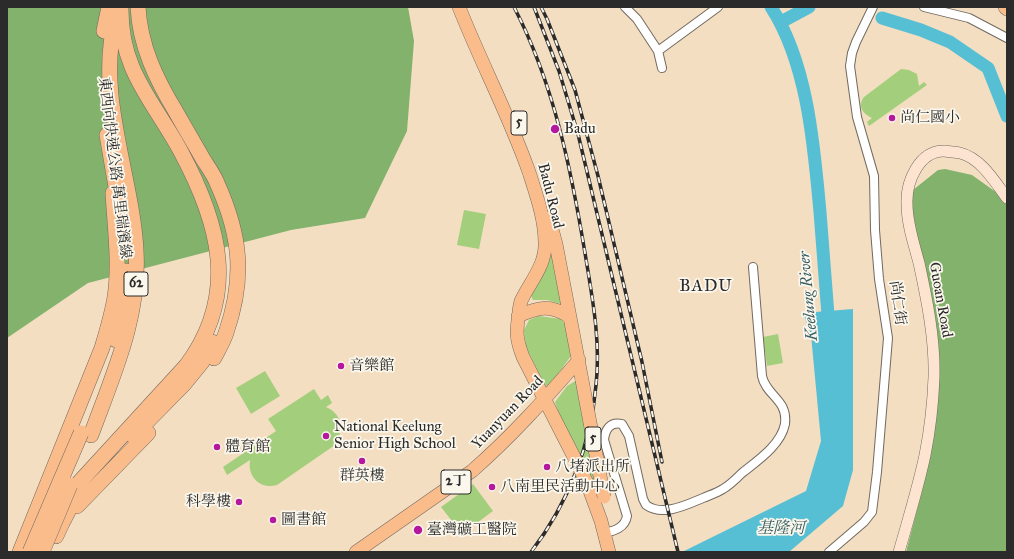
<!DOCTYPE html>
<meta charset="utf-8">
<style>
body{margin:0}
#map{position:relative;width:1014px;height:559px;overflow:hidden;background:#f4dec2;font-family:"IM FELL Great Primer",serif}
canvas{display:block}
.frame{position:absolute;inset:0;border:8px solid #2b2b2b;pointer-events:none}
</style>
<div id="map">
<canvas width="1014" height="559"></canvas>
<div class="frame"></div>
</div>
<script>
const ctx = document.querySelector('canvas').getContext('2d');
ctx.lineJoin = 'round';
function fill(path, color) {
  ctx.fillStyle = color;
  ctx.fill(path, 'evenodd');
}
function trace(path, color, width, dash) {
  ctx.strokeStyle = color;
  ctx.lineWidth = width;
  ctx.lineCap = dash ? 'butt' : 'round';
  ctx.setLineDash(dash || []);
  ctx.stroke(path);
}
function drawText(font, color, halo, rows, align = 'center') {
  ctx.font = font + ' "IM FELL Great Primer","Noto Serif TC",serif';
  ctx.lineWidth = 3.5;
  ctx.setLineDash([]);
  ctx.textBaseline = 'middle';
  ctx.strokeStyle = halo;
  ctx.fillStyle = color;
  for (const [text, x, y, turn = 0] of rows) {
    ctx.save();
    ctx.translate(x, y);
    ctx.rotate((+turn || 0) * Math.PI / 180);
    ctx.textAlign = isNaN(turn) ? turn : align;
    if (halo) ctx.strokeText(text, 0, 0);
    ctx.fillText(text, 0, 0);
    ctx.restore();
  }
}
const green = new Path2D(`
 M901,69L909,70L917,74L919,86L924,82L927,85L869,126L867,122L872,118C863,114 857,106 864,97Z
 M464,210L486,214L479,249L457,245Z
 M549,255L554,257L563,301L561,304L547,300H533L531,296L543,274Z
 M539,316L561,319L568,328L573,353L549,387L545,385L526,347L524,330L529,320Z
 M778,334L783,363L767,366L763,337Z
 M265,371L280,396L251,414L236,388Z
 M577,380L600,497L562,423L555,402L567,386Z
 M314,389L321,400L328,395L332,403L326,407C343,414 344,431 335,445L277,485C261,490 247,477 250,460L227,475L223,467L276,431L268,419Z
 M473,484L493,511L462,534L441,507Z`);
const forest = new Path2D(`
 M7,7H408L414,41L407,131L365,218L291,230L88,283L7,338Z
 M945,169L972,175L1007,200V552H906L922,491L934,432L939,362L909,218L913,190L938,170Z`);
const water = new Path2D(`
 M853,309V470L843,506L789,552H682L806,491L821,441L811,335L803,313Z`);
const river = new Path2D(`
 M771,7C808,64 814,147 820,212C823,251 826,289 829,328
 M882,18L921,30L950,42L988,68L1007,116
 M781,22L809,7`);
const street = new Path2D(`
 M625,7L637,19L658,51L662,68
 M924,7L969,18L1007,38
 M658,51L718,7
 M604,533C614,531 625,528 627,516L604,440C605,430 610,421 622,424L629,436L643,499L646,505C663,517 686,505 703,498C710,495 717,493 723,489C730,485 736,479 742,473C757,461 781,445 785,424C788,399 766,396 762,376L753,267
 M829,552L864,522L872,512L877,472L888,338L879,279L875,230L874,176L857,117L850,66L852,53L856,42L873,7`);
const secondary = new Path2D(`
 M899,552C908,520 918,488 925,455C930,430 933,403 934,377C935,339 927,300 919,263C914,244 907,224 907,204C906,182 919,150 945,151C950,152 956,152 960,153C981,158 995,182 1007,198`);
const primary = new Path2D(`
 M459,7C481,63 509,115 529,172C536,194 545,219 545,243C546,265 530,282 521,301C520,305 519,309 519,313C516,332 516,339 523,357L575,459
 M549,218L556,244L582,380
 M518,316C539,307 550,304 570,317
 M587,483L601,521L609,552
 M356,552L472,471C511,437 545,399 579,360`);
const highway = new Path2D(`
 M138,7C140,46 156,79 176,112C185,128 194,143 203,159C208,167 214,175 217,183C241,236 245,278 226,333C223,342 218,350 214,358
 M1006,7L1007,8
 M104,31L109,7
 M107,135L119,204
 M116,340L124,305L126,271
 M91,435C113,375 140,317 136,251C132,174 95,95 116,18
 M133,436L184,384L202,362L212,342
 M64,499L186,366C240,294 219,222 180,150C152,99 120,70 121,7
 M77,506L148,433
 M56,536L62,523L77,494L80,491
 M20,552L102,348C107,331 112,315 115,297C120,263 115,227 113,193`);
const rail = new Path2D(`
 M514,7C554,84 571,169 585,253C592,296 601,341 596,385C591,445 568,504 531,552
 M534,7L559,71L578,134L678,552
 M541,7L547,19L575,90L598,176L642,362L662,462`);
const primaryBridge = new Path2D(`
 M582,380L604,497
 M575,459L587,483`);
const highwayBridge = new Path2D(`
 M30,552L81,433
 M42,552L70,485`);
const markers = [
 [892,118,4,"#b5179e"],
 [555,129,5,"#b5179e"],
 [341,366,4,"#b5179e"],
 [326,436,4,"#b5179e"],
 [217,447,4,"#b5179e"],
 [362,461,4,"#b5179e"],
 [547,467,4,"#b5179e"],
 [492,487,4,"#b5179e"],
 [239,502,4,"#b5179e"],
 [273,520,4,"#b5179e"],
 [418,530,5,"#b5179e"]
];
const shields = [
 [519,123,16],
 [136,284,24],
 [593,439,16],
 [456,482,30]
];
const shieldNames = [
 ["5",519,123],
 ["62",136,284],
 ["5",593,439],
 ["2丁",456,482]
];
const poiNames = [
 ["尚仁國小",900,118],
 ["Badu",564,129],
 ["音樂館",349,366],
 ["National Keelung",334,427],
 ["Senior High School",334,444],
 ["體育館",225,447],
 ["八堵派出所",555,467],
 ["群英樓",362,476,"center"],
 ["八南里民活動中心",500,487],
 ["科學樓",231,502,"right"],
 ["圖書館",281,520],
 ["臺灣礦工醫院",427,530]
];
const streetNames = [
 ["東西向快速公路 萬里瑞濱線",114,168,83],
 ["Badu Road",550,196,76],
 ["Guoan Road",940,300,80],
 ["尚仁街",897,303,82],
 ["Yuanyuan Road",508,413,-46]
];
const waterNames = [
 ["Keelung River",809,296,-95],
 ["基隆河",781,529]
];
const quarterNames = [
 ["BADU",706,287]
];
fill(green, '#a3cf7c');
fill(forest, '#82b26c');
fill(water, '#57bfd3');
trace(river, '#57bfd3', 13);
trace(street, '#716a60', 10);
trace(secondary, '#716a60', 12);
trace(primary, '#716a60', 14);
trace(highway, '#716a60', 16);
trace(street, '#fff', 8);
trace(secondary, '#fde4d1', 11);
trace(primary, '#fabc8b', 13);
trace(highway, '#fabc8b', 15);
trace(rail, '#2b2b2b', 3.5);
trace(rail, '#fbf7ec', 2, [6]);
trace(primaryBridge, '#716a60', 14, []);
trace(highwayBridge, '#716a60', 16, []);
trace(primaryBridge, '#fabc8b', 13);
trace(highwayBridge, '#fabc8b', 15);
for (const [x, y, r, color] of markers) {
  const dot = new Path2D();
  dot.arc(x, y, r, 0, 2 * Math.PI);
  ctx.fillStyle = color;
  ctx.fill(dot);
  trace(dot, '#fbf7ec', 1.5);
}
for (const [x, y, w] of shields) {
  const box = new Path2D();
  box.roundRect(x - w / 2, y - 12, w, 24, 3);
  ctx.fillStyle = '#fbf7ec';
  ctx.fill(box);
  trace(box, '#2b2b2b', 1);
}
drawText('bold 14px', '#2b2b2b', null, shieldNames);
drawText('15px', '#2b2b2b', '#fbf7ec', poiNames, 'left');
drawText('15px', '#2b2b2b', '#fbf7ec', streetNames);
drawText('italic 16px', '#3a5f66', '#fbf7ec', waterNames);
ctx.letterSpacing = '1px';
drawText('17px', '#2b2b2b', '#fbf7ec', quarterNames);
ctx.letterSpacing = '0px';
</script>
